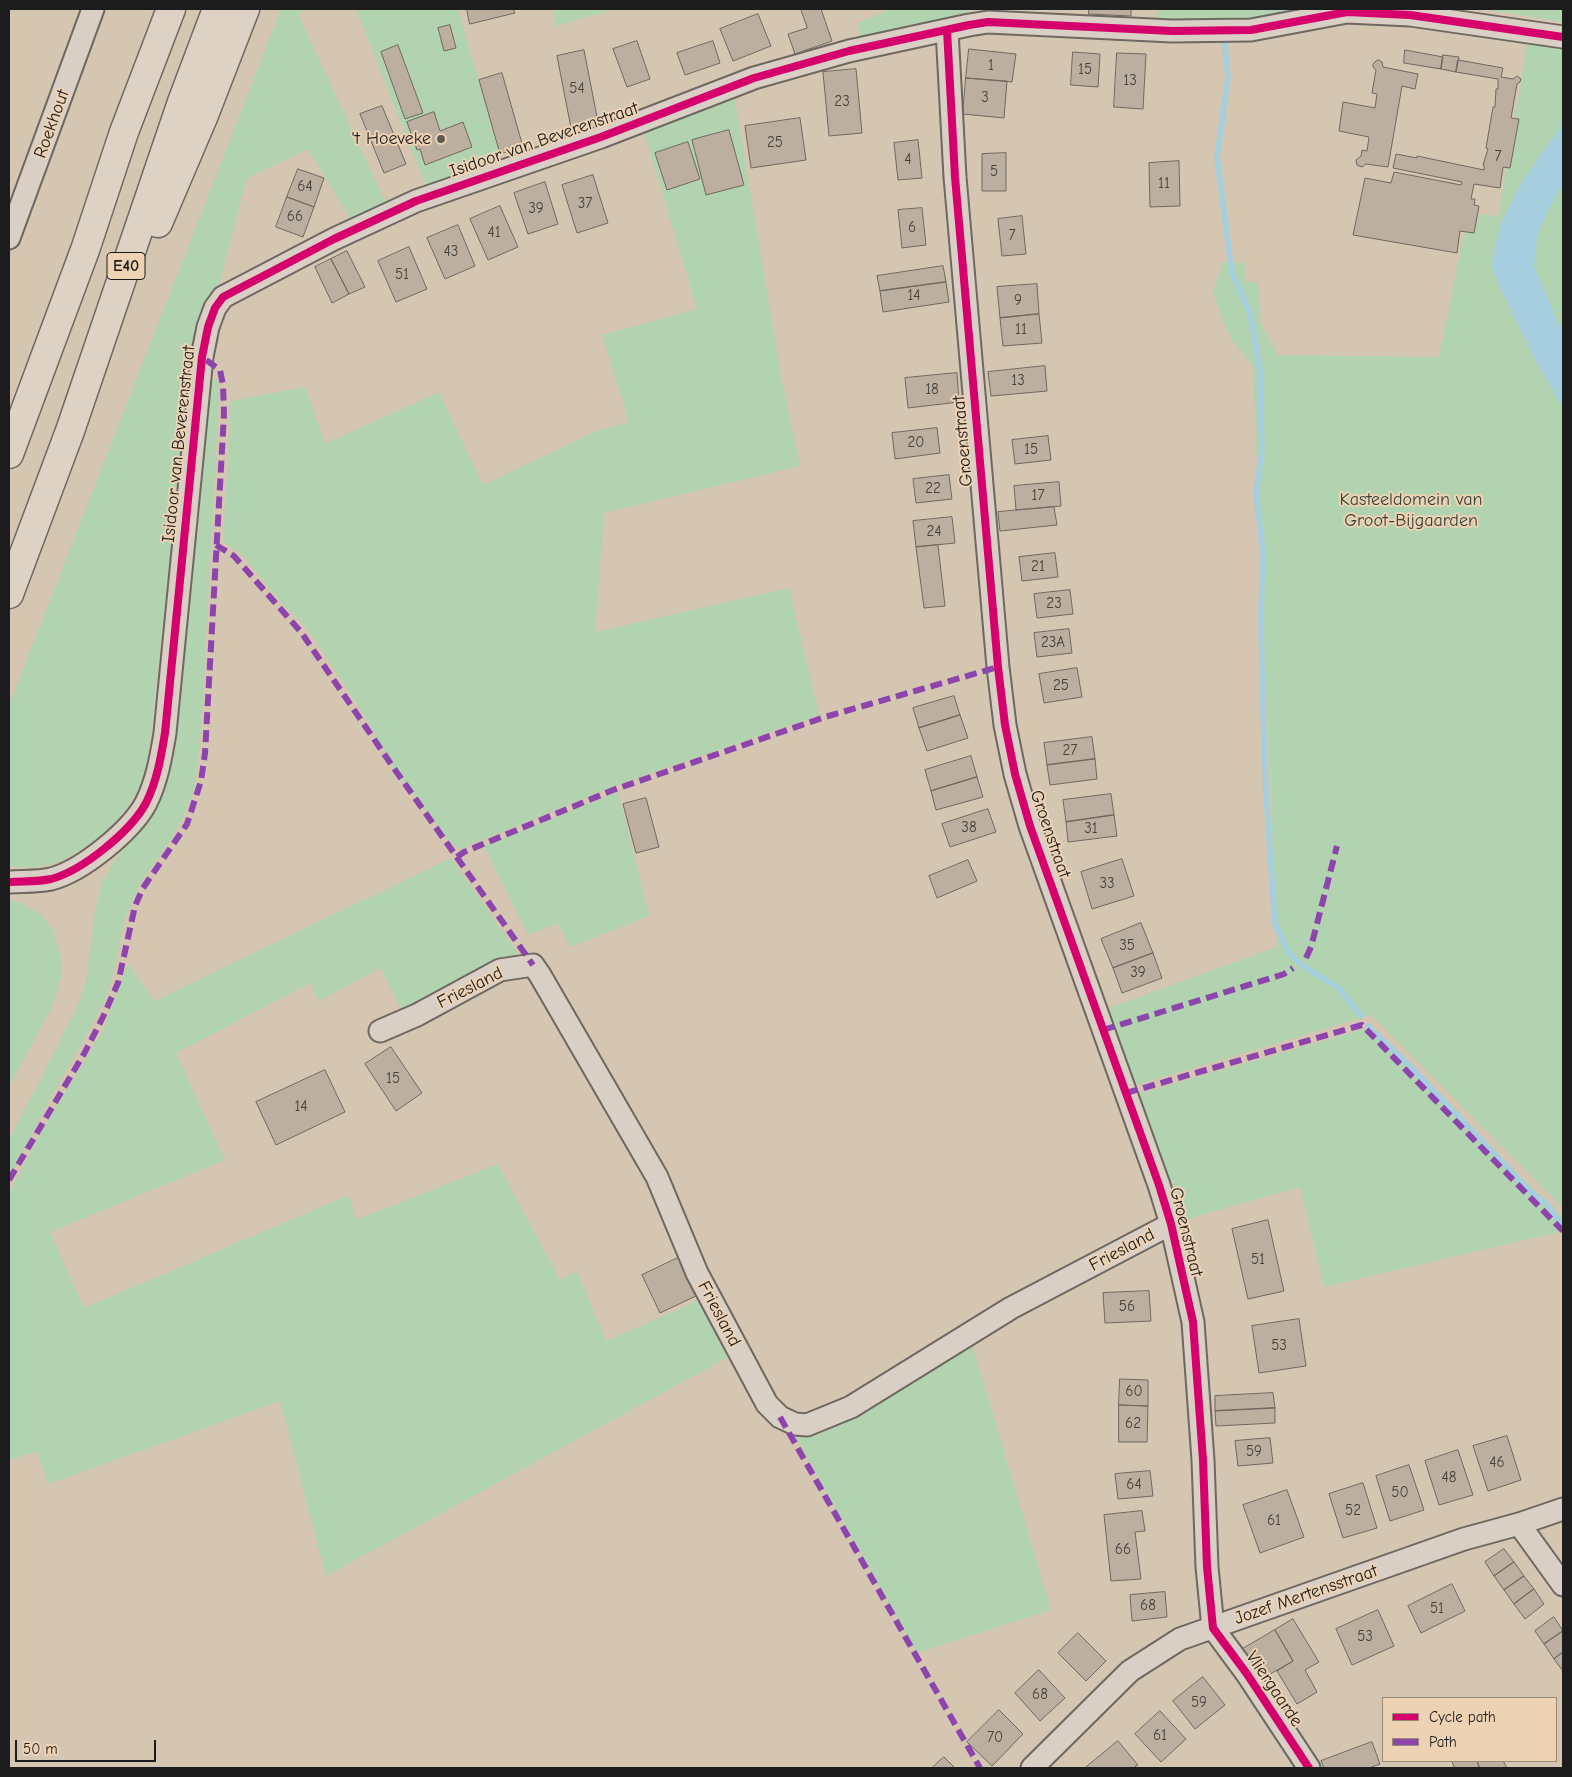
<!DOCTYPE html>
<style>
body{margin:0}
#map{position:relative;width:1572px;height:1777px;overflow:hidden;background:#d5c6b2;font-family:"Comic Neue",sans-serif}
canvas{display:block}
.frame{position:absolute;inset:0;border:10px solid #1c1c1c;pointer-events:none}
.legend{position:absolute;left:1382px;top:1697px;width:175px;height:65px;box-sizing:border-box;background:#edd2b4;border:1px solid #998977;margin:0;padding:6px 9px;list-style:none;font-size:15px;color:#1c1c1c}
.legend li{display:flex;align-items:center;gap:10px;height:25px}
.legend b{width:25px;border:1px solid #998977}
.scale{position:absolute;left:15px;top:1740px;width:141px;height:22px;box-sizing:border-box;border:2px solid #1c1c1c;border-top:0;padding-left:6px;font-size:15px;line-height:18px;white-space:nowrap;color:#1c1c1c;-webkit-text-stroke:4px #edd2b4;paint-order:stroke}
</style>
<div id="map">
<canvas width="1572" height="1777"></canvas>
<div class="frame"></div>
<ul class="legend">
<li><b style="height:6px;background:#d6006c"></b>Cycle path</li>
<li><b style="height:6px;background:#8e44ad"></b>Path</li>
</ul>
<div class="scale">50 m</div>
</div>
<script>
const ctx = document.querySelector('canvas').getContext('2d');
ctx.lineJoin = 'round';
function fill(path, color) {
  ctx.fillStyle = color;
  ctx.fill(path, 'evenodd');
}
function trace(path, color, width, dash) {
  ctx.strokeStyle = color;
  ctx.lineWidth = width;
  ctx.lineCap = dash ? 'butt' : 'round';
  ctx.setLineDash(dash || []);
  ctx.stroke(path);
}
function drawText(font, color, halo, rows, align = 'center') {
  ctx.font = font + ' "Comic Neue",sans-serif';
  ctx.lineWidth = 4;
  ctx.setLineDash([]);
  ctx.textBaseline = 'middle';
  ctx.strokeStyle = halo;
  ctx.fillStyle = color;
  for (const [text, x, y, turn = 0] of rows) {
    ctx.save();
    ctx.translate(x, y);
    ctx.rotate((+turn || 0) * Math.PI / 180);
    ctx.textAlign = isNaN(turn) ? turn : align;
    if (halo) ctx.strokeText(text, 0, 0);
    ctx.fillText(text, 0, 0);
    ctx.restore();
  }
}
const green = new Path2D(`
 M281,9H309L298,14L387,205L352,222L308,149L247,178L218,288L198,319L189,380L152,723C149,741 148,762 142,780C128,816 95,845 60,861C45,868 26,868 11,867H9V705Z
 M356,9H458L501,161L426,186Z
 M553,9H615L556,26Z
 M886,9H971L965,16L861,40L858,23L886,11Z
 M1158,9H1303L1268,15L1249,21L1200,23L1157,20Z
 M1482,9H1563V22Z
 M1528,39L1563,45V1208L1371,1015L1133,1086L1124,1052L1108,1008L1277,947L1253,366L1232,341L1222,319L1213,293L1222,262L1246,263L1244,281L1258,282L1261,323L1270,342L1278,355L1439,357L1468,213L1498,216Z
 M734,94L781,377L800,466L604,513L595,632L789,588L819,715L614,786L460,849L452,844L393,767L367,720L316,641L304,625L282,604L241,553L223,542L228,460L230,401L305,387L325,444L439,392L483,485L597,431L629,422L602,335L697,309L643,129Z
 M211,379L218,380L219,397L201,731L195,787L184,815L172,838L143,879L133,899L124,922L116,963L107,996L88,1033L50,1099L9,1179V1139L35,1090L80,1000L86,981L95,912L102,882L117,857L145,824L159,802L166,785L171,764Z
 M618,792L649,916L570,947L558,923L528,935L484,846Z
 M451,858L523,961L403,1014L381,968L319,1001L310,983L176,1053L225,1160L50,1232L84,1308L349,1195L356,1220L498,1164L560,1280L577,1271L606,1341L704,1298L734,1354L326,1576L280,1401L48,1484L37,1451L9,1460V1193L38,1137L102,1032L128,963L154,1001Z
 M9,899L22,903L41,915L53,930L62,963V975L51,1009L9,1087Z
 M1367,1028L1563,1218V1231L1324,1287L1300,1187L1194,1217L1182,1223L1138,1094Z
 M970,1337L1051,1610L917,1653L790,1427Z`);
const water = new Path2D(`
 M1563,123V184L1549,209L1537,237L1534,267L1563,334V408L1538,365L1499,286L1492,267L1494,250L1500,226L1520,185Z`);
const stream = new Path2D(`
 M1282,17L1286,16L1285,9
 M1224,36L1228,77L1217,157L1232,273L1250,313L1260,370L1262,450L1256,493L1263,553L1261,616L1263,714L1266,793L1275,924L1289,953L1303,966L1339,988L1361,1016
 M1368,1026L1412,1068L1532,1193C1539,1198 1546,1202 1551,1209C1555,1214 1556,1221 1561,1226`);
const building = new Path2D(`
 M467,9H513L515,13L470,24Z
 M801,9H821L832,41L795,54L788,34L807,28Z
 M1089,9H1131V16L1089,14Z
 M758,14L771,46L733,61L720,29Z
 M450,25L456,48L444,51L438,28Z
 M637,41L650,79L627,87L613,49Z
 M713,41L720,63L685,75L677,53Z
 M398,45L423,113L405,119L381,52Z
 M969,49L1016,54L1012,82L966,78Z
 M584,50L598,122L571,128L557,56Z
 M1405,50L1443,57L1441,69L1404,63Z
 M1073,52L1100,54L1098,87L1071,85Z
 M1117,53L1146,54L1143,109L1114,107Z
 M1443,55L1459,57L1456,72L1441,69Z
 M1379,60L1382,62L1383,67L1418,74L1415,89L1402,86L1388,167L1366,164L1362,167L1357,165L1356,160L1361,156L1362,150L1367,151L1369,137L1339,131L1343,102L1375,108L1377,94L1372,93L1376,70L1373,67V64L1376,61Z
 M1458,60L1503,68L1501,77L1513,79L1517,76L1521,79L1520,82L1517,84L1511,118L1519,119L1510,168L1503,167L1500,188L1474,184L1471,199H1475L1474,205L1479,206L1474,233L1460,231L1457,253L1353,235L1365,178L1391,183L1394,172L1461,185L1462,182L1393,168L1396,154L1417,158V156L1484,170V165H1483L1488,149L1486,148L1493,107H1495L1496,89H1498V79L1456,72Z
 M856,69L862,133L829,136L823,72Z
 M502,73L523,147L500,154L479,80Z
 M966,78L1007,81L1004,118L963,114Z
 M382,106L406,164L384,173L360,114Z
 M434,112L440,131L463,122L472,147L425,165L420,149L417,150L407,122Z
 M800,118L806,160L751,168L745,126Z
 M729,130L744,185L706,195L692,140Z
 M918,140L922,178L898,180L894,143Z
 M688,142L700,179L667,190L655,153Z
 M1006,153V191H982V154Z
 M1179,161L1180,206L1150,207L1149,163Z
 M298,169L324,178L314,207L287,197Z
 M593,175L608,223L577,233L562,185Z
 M545,182L558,224L528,234L514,193Z
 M287,197L314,207L303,237L276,227Z
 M500,206L518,247L488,260L470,219Z
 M922,208L926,245L902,248L898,210Z
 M1022,216L1026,254L1002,256L998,219Z
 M458,225L475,266L445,279L427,238Z
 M409,247L427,289L396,302L378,261Z
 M347,251L365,287L349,294L331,259Z
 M331,259L349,294L332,303L315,267Z
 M943,266L946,282L880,291L877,276Z
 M946,282L949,302L883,312L880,291Z
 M1037,284L1039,314L1000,318L997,287Z
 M1039,314L1042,343L1003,346L1000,318Z
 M1045,366L1047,391L991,396L988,372Z
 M957,373L959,402L908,408L905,378Z
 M937,428L940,453L895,459L892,433Z
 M1048,436L1051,460L1015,464L1012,440Z
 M949,475L952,499L916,503L913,479Z
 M1059,482L1061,506L1016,510L1014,486Z
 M1054,507L1057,525L1000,531L998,512Z
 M952,517L955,543L916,547L913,521Z
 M938,545L945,606L924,608L916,547Z
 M1055,553L1058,577L1022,581L1019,557Z
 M1070,590L1073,614L1037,618L1034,594Z
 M1069,629L1072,653L1037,657L1034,633Z
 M1077,668L1082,697L1044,703L1039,674Z
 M954,696L960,715L919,728L913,708Z
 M960,715L968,738L927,751L919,728Z
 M1092,737L1095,759L1047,765L1044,743Z
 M971,756L977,777L931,791L925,770Z
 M1095,759L1097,779L1050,785L1047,765Z
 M977,777L983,797L936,810L931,791Z
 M1111,794L1114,815L1066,822L1063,800Z
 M646,798L659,847L636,853L623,804Z
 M988,809L996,832L950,847L942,824Z
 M1114,815L1117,836L1068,842L1066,822Z
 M1122,859L1134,896L1092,909L1081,872Z
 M968,860L977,881L937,898L929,876Z
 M1141,923L1153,953L1113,968L1101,939Z
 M1153,953L1162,978L1122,993L1113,968Z
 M391,1047L422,1093L396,1111L365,1064Z
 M325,1070L345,1112L276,1145L256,1102Z
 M1268,1220L1284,1291L1248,1299L1232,1229Z
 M680,1257L698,1295L660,1313L642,1275Z
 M1149,1291L1151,1321L1105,1323L1103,1293Z
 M1299,1319L1306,1366L1259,1373L1252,1326Z
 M1120,1379L1148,1380V1406L1119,1405Z
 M1273,1393L1275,1408L1215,1411V1396Z
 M1119,1405L1148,1406L1147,1442H1119Z
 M1275,1408V1423L1216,1426L1215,1411Z
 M1507,1436L1521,1480L1488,1491L1473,1446Z
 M1270,1438L1273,1463L1238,1466L1235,1441Z
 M1458,1450L1473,1495L1439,1505L1425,1461Z
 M1409,1465L1424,1510L1390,1521L1376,1476Z
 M1150,1471L1153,1496L1118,1499L1115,1474Z
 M1363,1483L1377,1528L1343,1538L1329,1494Z
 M1287,1490L1304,1537L1260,1553L1243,1505Z
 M1142,1511L1145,1531L1135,1532L1141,1579L1111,1581L1104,1515Z
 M1504,1549L1514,1562L1494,1576L1485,1562Z
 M1514,1562L1524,1576L1504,1590L1494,1576Z
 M1524,1576L1534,1589L1514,1604L1504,1590Z
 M1452,1584L1465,1611L1421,1633L1408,1606Z
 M1534,1589L1544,1604L1525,1619L1514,1604Z
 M1165,1592L1167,1617L1132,1621L1130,1595Z
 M1378,1610L1394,1646L1352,1665L1336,1629Z
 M1554,1617L1563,1631L1544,1644L1535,1631Z
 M1293,1619L1319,1662L1305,1670L1317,1692L1297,1704L1277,1671L1293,1661L1275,1630Z
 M1275,1630L1293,1661L1258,1681L1241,1650Z
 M1563,1631V1652L1554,1659L1544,1644Z
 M1078,1633L1106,1661L1086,1681L1058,1653Z
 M1563,1652V1671L1554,1659Z
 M1039,1670L1065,1698L1040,1721L1015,1693Z
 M1203,1677L1225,1705L1195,1729L1173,1701Z
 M999,1710L1023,1734L992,1766L967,1742Z
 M1160,1711L1186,1739L1161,1762L1135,1734Z
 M1118,1741L1138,1765L1133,1768H1085Z
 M1372,1742L1380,1764L1369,1768H1324L1321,1761Z
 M944,1757L955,1768H932Z
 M1452,1761H1477L1480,1768H1455Z
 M1477,1761H1503L1507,1768H1480Z`);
const minor = new Path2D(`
 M947,30L955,177L998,667L1005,725L1015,774L1030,826L1159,1185L1171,1224L1193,1322L1203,1460L1207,1567L1213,1628L1247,1674L1309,1768
 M9,238L93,9
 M9,882C22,881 38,882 51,879C82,871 131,831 146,803C157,781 161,757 165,733L202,357L208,327L215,308L223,297L334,239L416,201L601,137L754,78L849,51L969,25L988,22L1172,31L1251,30L1347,12L1410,15L1563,37
 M380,1031L417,1015L500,970L533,965L540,975L657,1177L697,1273L767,1404L780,1417L795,1424L807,1425L851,1407L1011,1308L1171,1224
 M1519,1524L1563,1585
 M1032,1768L1130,1671L1180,1639L1464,1539L1519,1524L1563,1509`);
const motorway = new Path2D(`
 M158,223L204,115L245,9
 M9,454L85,250L124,132L171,9
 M9,594L70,431L182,102L217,9`);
const quiet = new Path2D(`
 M216,545L234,556L301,632L393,767L533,965
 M457,857L464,852L613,790L825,717L998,667
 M1306,958L1311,947L1337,846
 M1103,1030L1284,974L1293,968
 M1126,1093L1362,1025L1563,1231
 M9,1180L85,1052L103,1017L118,983L135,906L143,888L187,824L201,781L205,753L224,414L223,385L220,370L202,357
 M780,1417L980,1768`);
const cycleway = new Path2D(`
 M947,30L955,177L998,667L1005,725L1015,774L1030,826L1159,1185L1171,1224L1193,1322L1203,1460L1207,1567L1213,1628L1247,1674L1309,1768
 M9,882C22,881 38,882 51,879C82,871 131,831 146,803C157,781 161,757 165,733L202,357L208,327L215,308L223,297L334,239L416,201L601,137L754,78L849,51L969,25L988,22L1172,31L1251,30L1347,12L1410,15L1563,37`);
const markers = [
 [441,139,5,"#5d5850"]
];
const numberNames = [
 ["1",991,66],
 ["15",1085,70],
 ["13",1130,81],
 ["54",577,89],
 ["3",985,98],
 ["23",842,102],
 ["25",775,143],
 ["7",1498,157],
 ["4",908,160],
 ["5",994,172],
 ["11",1164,184],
 ["64",305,187],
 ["37",585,204],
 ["39",536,209],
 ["66",295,217],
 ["6",912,228],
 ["41",494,233],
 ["7",1012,236],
 ["43",451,252],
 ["51",402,275],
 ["14",914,296],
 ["9",1018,301],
 ["11",1021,330],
 ["13",1018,381],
 ["18",932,390],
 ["20",916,443],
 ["15",1031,450],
 ["22",933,489],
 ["17",1038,496],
 ["24",934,532],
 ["21",1038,567],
 ["23",1054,604],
 ["23A",1053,643],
 ["25",1061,686],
 ["27",1070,751],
 ["38",969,828],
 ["31",1091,829],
 ["33",1107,884],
 ["35",1127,946],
 ["39",1138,973],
 ["15",393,1079],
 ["14",301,1107],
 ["51",1258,1260],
 ["56",1127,1307],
 ["53",1279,1346],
 ["60",1134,1392],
 ["62",1133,1424],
 ["59",1254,1452],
 ["46",1497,1463],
 ["48",1449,1478],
 ["64",1134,1485],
 ["50",1400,1493],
 ["52",1353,1511],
 ["61",1274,1521],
 ["66",1123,1550],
 ["68",1148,1606],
 ["51",1437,1609],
 ["53",1365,1637],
 ["68",1040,1695],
 ["59",1199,1703],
 ["61",1160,1736],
 ["70",995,1738]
];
const shields = [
 [126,266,38]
];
const shieldNames = [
 ["E40",126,266]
];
const streetNames = [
 ["Roekhout",52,124,-70],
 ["Isidoor van Beverenstraat",544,140,-19],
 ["Groenstraat",963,441,-95],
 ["Isidoor van Beverenstraat",179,444,-84],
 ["Groenstraat",1050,834,71],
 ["Friesland",470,988,-27],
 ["Groenstraat",1186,1232,76],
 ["Friesland",1122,1250,-28],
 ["Friesland",719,1314,62],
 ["Jozef Mertensstraat",1306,1595,-19],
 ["Vliergaarde",1274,1689,56]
];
const poiNames = [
 ["'t Hoeveke",431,139]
];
const parkNames = [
 ["Kasteeldomein van",1411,500],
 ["Groot-Bijgaarden",1411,521]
];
fill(green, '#b2d3af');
fill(water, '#a5cede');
trace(stream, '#a5cede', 5.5);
fill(building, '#bcaf9f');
trace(building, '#6f6860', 1);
trace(minor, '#6f6860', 25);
trace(motorway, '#6f6860', 31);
trace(minor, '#d9cfc4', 21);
trace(motorway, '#ddd2c4', 28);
trace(quiet, '#8e44ad', 6, [12, 6]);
trace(cycleway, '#d6006c', 8);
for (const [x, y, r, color] of markers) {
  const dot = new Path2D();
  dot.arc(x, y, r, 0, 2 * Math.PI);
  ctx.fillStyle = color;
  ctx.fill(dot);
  trace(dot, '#edd2b4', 2);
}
drawText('15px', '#44413d', null, numberNames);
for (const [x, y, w] of shields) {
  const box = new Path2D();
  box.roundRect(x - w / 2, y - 13.5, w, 27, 4);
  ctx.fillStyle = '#edd2b4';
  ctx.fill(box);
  trace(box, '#1c1c1c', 1);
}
drawText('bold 16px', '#1c1c1c', null, shieldNames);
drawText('18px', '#1c1c1c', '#edd2b4', streetNames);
drawText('18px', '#1c1c1c', '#edd2b4', poiNames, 'right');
drawText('18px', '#344339', '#edd2b4', parkNames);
</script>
